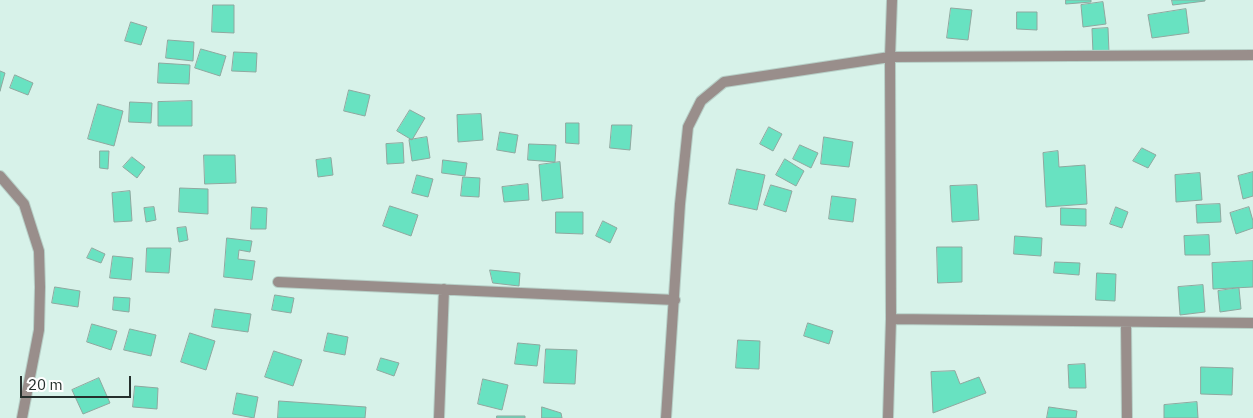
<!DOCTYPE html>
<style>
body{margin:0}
#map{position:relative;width:1253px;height:418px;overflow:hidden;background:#d7f2e9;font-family:"IBM Plex Sans",sans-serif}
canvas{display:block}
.scale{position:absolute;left:20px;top:376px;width:111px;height:22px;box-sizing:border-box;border:2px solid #252f2c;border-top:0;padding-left:6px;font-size:15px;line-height:18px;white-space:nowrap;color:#252f2c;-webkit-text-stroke:4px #fff;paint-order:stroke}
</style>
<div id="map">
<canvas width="1253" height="418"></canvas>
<div class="scale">20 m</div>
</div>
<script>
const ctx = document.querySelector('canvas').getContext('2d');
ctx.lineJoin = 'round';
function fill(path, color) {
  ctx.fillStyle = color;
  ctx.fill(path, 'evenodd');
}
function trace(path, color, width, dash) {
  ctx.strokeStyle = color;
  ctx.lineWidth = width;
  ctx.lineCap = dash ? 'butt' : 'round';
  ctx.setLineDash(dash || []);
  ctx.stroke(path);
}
const building = new Path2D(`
 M1066,0H1091V2L1066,4Z
 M1172,0H1205V1L1173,5Z
 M1103,2L1106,24L1083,27L1081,5Z
 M213,5H234V33L212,32Z
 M951,8L972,10L968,40L947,38Z
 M1186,9L1189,33L1152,38L1148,15Z
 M1017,12H1037V30L1017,29Z
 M131,22L147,27L141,45L125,41Z
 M1108,28L1109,52L1093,53L1092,29Z
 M168,40L194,42L193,61L166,58Z
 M201,49L226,56L220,76L195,68Z
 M234,52L257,53L256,72L232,71Z
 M159,63L190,65L189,84L158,83Z
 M0,71L5,73L0,91Z
 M15,75L33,83L28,95L10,88Z
 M349,90L370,95L365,116L344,111Z
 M192,101V126H158V102Z
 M130,102L152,103L151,123L129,122Z
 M98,104L123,111L114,146L88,139Z
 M410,110L425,118L412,140L397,131Z
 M481,114L483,140L458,142L457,115Z
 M566,123H579V144L566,143Z
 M612,125H632L630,150L610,148Z
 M769,127L782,134L773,151L760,144Z
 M500,132L518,135L515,153L497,150Z
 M427,137L430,158L412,161L409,140Z
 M824,137L853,142L849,167L821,164Z
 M403,143L404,163L387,164L386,144Z
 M529,144L556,145L555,162L528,160Z
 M800,145L818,153L811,168L793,159Z
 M1142,148L1156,155L1148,168L1133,161Z
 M100,151H109L108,169L100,168Z
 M1058,151L1059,167L1085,165L1087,204L1046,207L1043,153Z
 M204,155H235L236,183L205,184Z
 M132,157L145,167L137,178L123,167Z
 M331,158L333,175L318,177L316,160Z
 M785,159L804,171L796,186L776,175Z
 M443,160L467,163L465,176L442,173Z
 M560,162L563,198L542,201L539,165Z
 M737,169L765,175L757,210L729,204Z
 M1253,172V196L1243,199L1238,176Z
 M1200,173L1202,200L1176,202L1175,175Z
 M417,175L433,179L428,197L412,193Z
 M463,177L480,178L479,197L461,196Z
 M528,184L529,200L504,202L502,187Z
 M771,185L792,191L786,212L764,205Z
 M977,185L979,220L952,222L950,186Z
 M180,188L208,189V214L179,212Z
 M130,191L132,221L114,222L112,193Z
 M832,196L856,199L853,222L829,219Z
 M1220,204L1221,222L1197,223L1196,205Z
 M390,206L418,215L411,236L383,226Z
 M154,207L156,220L146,222L144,208Z
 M252,207L267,208L266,229H251Z
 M1116,207L1128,212L1122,228L1110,224Z
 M1249,207L1253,221V228L1236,234L1230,213Z
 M1061,208L1086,209V226L1061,225Z
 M556,212H583V234L556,233Z
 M603,221L617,228L610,243L596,236Z
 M186,227L188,240L179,242L177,228Z
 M1209,235L1210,255H1185L1184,236Z
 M1015,236L1042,238L1041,256L1014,254Z
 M227,238L252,241L250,252L239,250L238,259L255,261L252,280L224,277Z
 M937,247H962V282L938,283Z
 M92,248L105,254L101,263L87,258Z
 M147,248H171L169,273L146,272Z
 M113,256L133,258L131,280L110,278Z
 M1253,261V287L1213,289L1212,263Z
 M1055,262L1080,263L1079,275L1054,273Z
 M490,270L520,273L519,286L493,283Z
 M1097,273L1116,274L1115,301L1096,300Z
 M1203,285L1205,312L1180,315L1178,287Z
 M55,287L80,291L78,307L52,303Z
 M1239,288L1241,309L1220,312L1218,291Z
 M275,295L294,298L291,313L272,310Z
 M114,297L130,298L129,312L113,310Z
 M215,309L251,314L248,332L212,327Z
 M808,323L833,331L829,344L804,336Z
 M92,324L117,331L111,350L87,342Z
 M130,329L156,335L151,356L124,350Z
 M190,333L215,341L206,370L181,362Z
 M328,333L348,337L345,355L324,351Z
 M738,340L760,341L759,369L736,368Z
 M518,343L540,345L537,366L515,364Z
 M546,349L577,350L575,384L544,383Z
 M274,351L302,360L293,386L265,377Z
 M381,358L399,363L394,376L377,370Z
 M1085,364L1086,388H1069L1068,365Z
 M1201,367L1233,368L1232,395L1201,394Z
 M955,371L960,384L979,377L986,393L933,413L931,372Z
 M99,378L110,403L83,414L72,390Z
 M483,379L508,385L502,410L478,404Z
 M135,386L158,388L157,409L133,407Z
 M237,393L258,397L254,418L233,414Z
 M279,401L366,407L365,418H278Z
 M1197,402L1198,418H1164V405Z
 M542,407L561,413L562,418H542Z
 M1049,407L1077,411L1076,418H1047Z
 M497,416H525V418H497Z`);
const street = new Path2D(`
 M0,176L24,204L39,251L40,287L39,330L22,418
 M278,282L675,300
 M891,319L1253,323
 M1126,323L1127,418
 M439,418L444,289
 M666,418L680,204L688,127L701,101L724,82L890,57L892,0
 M888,418L891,319L890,57L1253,55`);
fill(building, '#68e2c1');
trace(building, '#8ea89f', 1);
trace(street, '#b7cfc7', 12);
trace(street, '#998e8b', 10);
</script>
